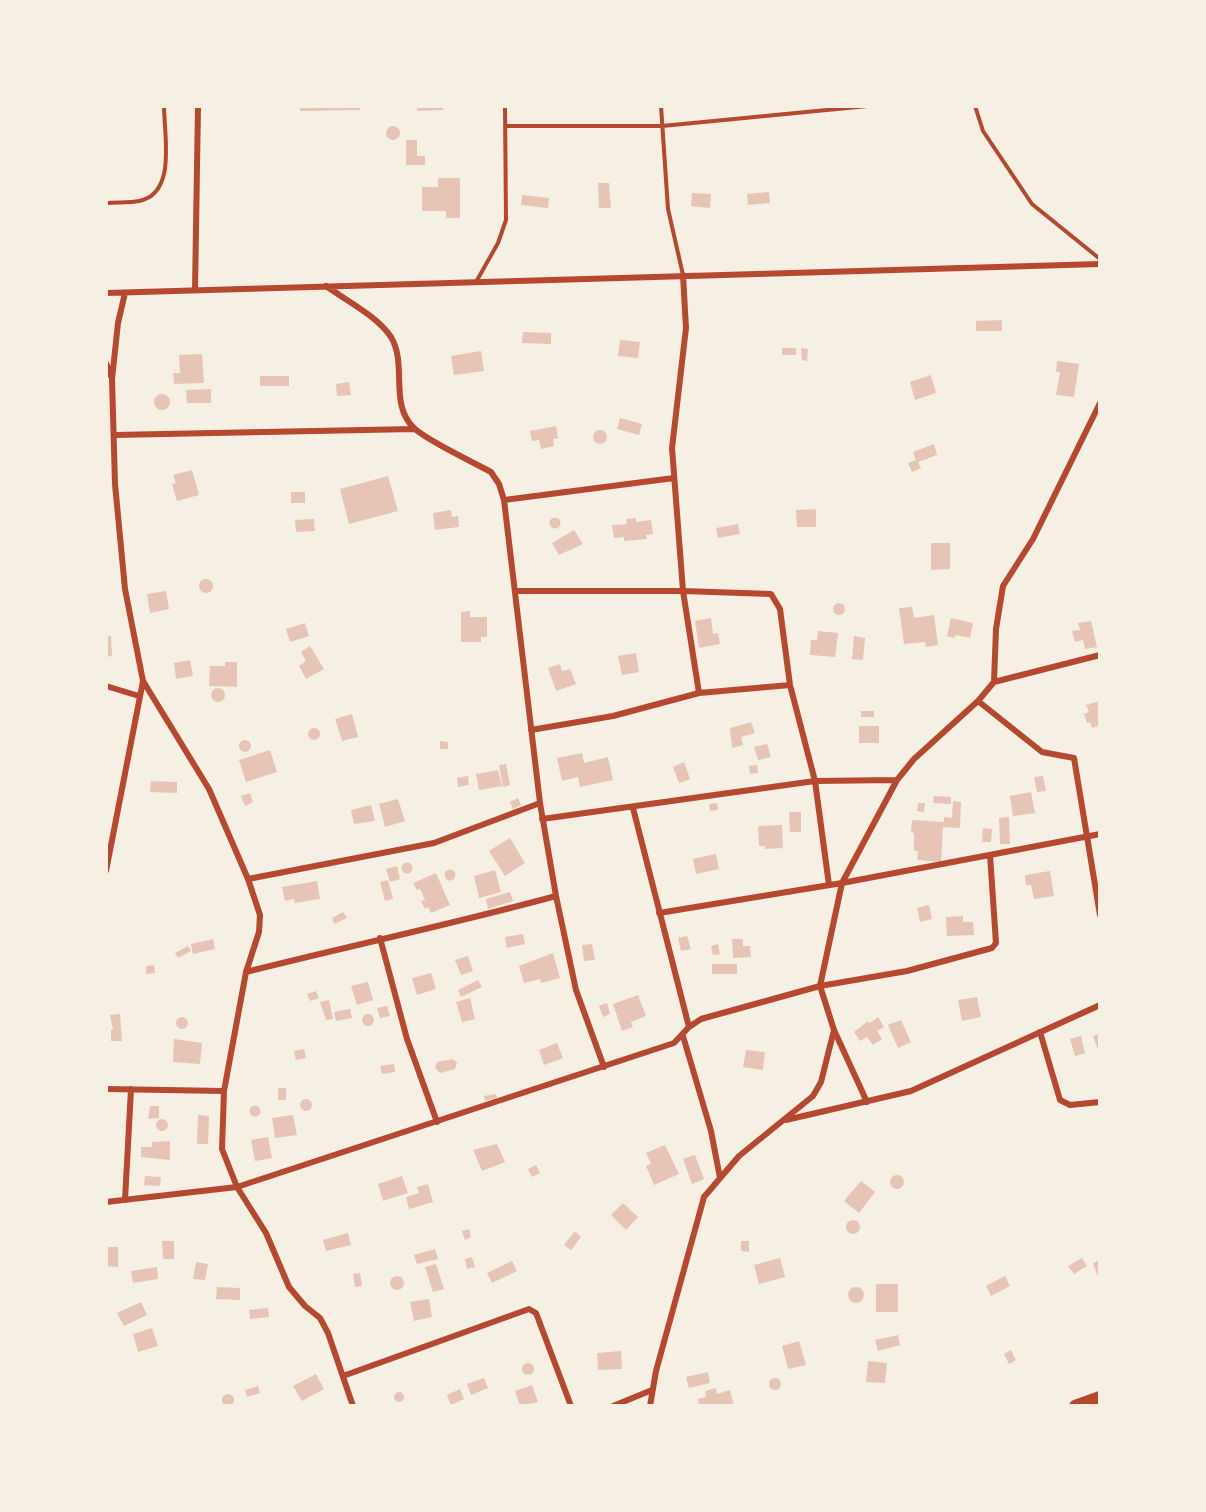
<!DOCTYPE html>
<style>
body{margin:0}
#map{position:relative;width:1206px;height:1512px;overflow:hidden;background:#f6efe4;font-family:"Exo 2",sans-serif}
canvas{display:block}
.frame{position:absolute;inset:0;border:108px solid #f6efe4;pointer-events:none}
</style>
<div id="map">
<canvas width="1206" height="1512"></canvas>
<div class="frame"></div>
</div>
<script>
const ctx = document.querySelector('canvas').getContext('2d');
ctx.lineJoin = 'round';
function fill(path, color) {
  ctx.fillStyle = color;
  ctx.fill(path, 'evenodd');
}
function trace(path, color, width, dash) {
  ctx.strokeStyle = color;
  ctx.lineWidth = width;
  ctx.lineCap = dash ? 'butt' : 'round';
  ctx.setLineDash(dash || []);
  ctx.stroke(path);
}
const building = new Path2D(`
 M300,106H360V110L300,111Z
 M417,106H443V110L417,111Z
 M386 133a7 7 0 1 1 14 0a7 7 0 1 1-14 0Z
 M406,140H417V156H425V165H406Z
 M438,178H460V218H446V211H422V187H438Z
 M598,183H609L611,208H599Z
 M769,192L770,203L748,205L747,194Z
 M692,193L711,194L710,208L691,206Z
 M522,195L549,198L548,208L521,205Z
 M1002,320V331H976V321Z
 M523,332L551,333V344L522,343Z
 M620,340L640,342L638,358L618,356Z
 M782,348H796V355H782Z
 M801,348L808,349L807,361L802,360Z
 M481,351L484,371L454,375L451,356Z
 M202,354L204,383L174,384L173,373H180L179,355Z
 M1057,361L1079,364L1074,397L1056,395L1060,372H1056Z
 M931,375L936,393L915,400L910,382Z
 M260,376H289V386H260Z
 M349,382L351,395L337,396L336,384Z
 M211,389V403H187L186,390Z
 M154 402a8 8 0 1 1 16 0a8 8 0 1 1-16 0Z
 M620,418L642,424L639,435L617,429Z
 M556,426L558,438L553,439L554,446L541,449L539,440L532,441L530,431Z
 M593 437a7 7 0 1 1 14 0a7 7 0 1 1-14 0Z
 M934,444L937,455L918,462L921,468L912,472L908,463L916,460L913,452Z
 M192,470L199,495L177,501L172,484L176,483L173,475Z
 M388,476L398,511L349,524L340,489Z
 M291,492H305V503H291Z
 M816,509V527H797L796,510Z
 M451,510L452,517L458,516L459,527L435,530L433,513Z
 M549.5 523a5.5 5.5 0 1 1 11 0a5.5 5.5 0 1 1-11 0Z
 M636,518V522L651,520L653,534L646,535L647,539L624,541V537L614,538L612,525L627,524L626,519Z
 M314,519L315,531L296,532L295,520Z
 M738,524L740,534L718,538L716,528Z
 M574,530L583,544L559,555L552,543Z
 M931,543H950V569L931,570Z
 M199 586a7 7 0 1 1 14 0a7 7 0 1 1-14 0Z
 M166,591L169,609L150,613L147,594Z
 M833 609a6 6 0 1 1 12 0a6 6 0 1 1-12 0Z
 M912,607L914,618L934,615L938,645L926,647L925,642L904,644L899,608Z
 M470,611V617H487V637H481V642H461V612Z
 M711,618L713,634L718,633L720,644L699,648L695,621Z
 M951,618L973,623L970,638L956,635L954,638L947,636Z
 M1091,621L1097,647L1085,649L1083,640L1075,642L1072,631L1080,630L1078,623Z
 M305,623L309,636L290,642L286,629Z
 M818,631L838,633L835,657L810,655L811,640H817Z
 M106,636H111L112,656L106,657Z
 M854,636L865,638L863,660L852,659Z
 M310,646L324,669L306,679L299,666L306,661L301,652Z
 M636,653L639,672L622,675L618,656Z
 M190,660L193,676L176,679L174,663Z
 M225,662H237V687L209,686L210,666H225Z
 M560,664L562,671L570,669L576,684L556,691L548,668Z
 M211 695a7 7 0 1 1 14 0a7 7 0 1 1-14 0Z
 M1100,701V725L1092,728L1090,722L1087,723L1084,714L1089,712L1086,705Z
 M861,711H874V717H861Z
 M352,714L358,737L342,741L335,719Z
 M751,722L755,733L741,737L743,745L732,748L730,728Z
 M859,726H879V743H859Z
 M308 734a6 6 0 1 1 12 0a6 6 0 1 1-12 0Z
 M239 746a6 6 0 1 1 12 0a6 6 0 1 1-12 0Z
 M440,741L448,742V749H440Z
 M767,744L771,757L758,760L754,747Z
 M270,750L277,772L246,782L239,760Z
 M582,753L584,763L608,757L613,780L580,787L578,777L562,781L557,758Z
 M684,762L690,779L679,783L673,767Z
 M506,764L510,785L503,787L499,765Z
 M757,765L758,773L750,774L749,766Z
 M498,770L502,786L479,790L476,774Z
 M468,776L469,785L458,787L457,778Z
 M1043,776L1046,791L1037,792L1034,777Z
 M151,781L177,782V793L150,792Z
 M1031,792L1035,813L1013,816L1010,796Z
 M250,793L253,802L245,806L241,796Z
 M934,796L951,797V804L933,803Z
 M518,798L521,805L513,809L510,802Z
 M398,799L405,821L385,827L379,804Z
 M953,801L961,802L960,828L943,827L941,862L917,860L918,851H914V833L911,832L912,820L944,822V817L952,818Z
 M717,803L718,810L710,811L709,804Z
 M918,803H925L924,812L917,811Z
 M371,805L375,821L354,824L351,810Z
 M789,812H801V832H790Z
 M1009,817L1010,844H1000L999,818Z
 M782,825L783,848L765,849V846H759L758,826Z
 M983,828L992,829L991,842H982Z
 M510,838L525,863L505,876L489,851Z
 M716,854L719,869L696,874L693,859Z
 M401.5 868a5.5 5.5 0 1 1 11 0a5.5 5.5 0 1 1-11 0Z
 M397,866L400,879L390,882L386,869Z
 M444.5 875a5.5 5.5 0 1 1 11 0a5.5 5.5 0 1 1-11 0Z
 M495,870L501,892L479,898L474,876Z
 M1050,871L1054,896L1034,899L1031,885H1026L1025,875Z
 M436,873L450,905L431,913L428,907L425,909L421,901L425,900L420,889L417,890L413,883Z
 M388,880L393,899L385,901L380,882Z
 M317,881L320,899L295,903L294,899L285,901L282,887Z
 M510,892L513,901L488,909L486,899Z
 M929,905L932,919L920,922L917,908Z
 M343,912L347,918L334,924L332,918Z
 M963,916V922H973L974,935L947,936L946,917Z
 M523,934L525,944L507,948L505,937Z
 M687,936L691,949L681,951L678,938Z
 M213,939L215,949L193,954L191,944Z
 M732,939H743V946H750L751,957L733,958Z
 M592,944L595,960L584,961L582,945Z
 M718,944L720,954L713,955L711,946Z
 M188,946L191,951L178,958L175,953Z
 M553,953L560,978L541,983L540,979L524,983L519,966Z
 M468,956L473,971L461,975L455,960Z
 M712,964H737V974H712Z
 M154,965L155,973L146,974V966Z
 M431,973L436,989L417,995L412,978L420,976L422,983L420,976Z
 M478,980L482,987L461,997L458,990Z
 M368,982L373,1000L357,1005L351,986Z
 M316,991L319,998L310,1001L307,994Z
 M638,995L646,1016L631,1022L633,1027L622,1031L613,1004Z
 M977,997L981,1017L962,1021L958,1000Z
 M470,998L475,1019L462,1022L456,1002Z
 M329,1000L333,1019L326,1020L320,1002Z
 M607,1003L610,1014L603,1017L599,1006Z
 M387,1006L390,1016L380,1018L377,1008Z
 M350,1009L352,1018L336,1021L334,1012Z
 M362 1020a6 6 0 1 1 12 0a6 6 0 1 1-12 0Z
 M120,1014L122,1041H111V1030H113L110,1015Z
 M176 1023a6 6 0 1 1 12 0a6 6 0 1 1-12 0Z
 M878,1017L884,1027L877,1031L882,1039L873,1045L867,1037L860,1041L854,1032L868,1021L870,1023Z
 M901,1020L911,1042L898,1048L888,1025Z
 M1100,1033V1053H1099L1093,1036Z
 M1081,1036L1085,1053L1075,1056L1070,1039Z
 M174,1039L202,1043L200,1064L173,1062Z
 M557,1043L563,1058L544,1065L539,1050Z
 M304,1049L306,1058L296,1060L294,1051Z
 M746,1050L765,1052L763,1070L743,1067Z
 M453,1059L457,1063L455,1069L440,1073L435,1068L437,1062Z
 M394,1064L395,1072L382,1074L380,1066Z
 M278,1088H286V1100H278Z
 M496,1094L497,1098L485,1101L484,1096Z
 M300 1105a6 6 0 1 1 12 0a6 6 0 1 1-12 0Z
 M249.5 1111a5.5 5.5 0 1 1 11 0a5.5 5.5 0 1 1-11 0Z
 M150,1106H159V1118L148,1119Z
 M198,1115L209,1116L208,1144H197Z
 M293,1115L297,1135L275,1138L272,1118Z
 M156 1125a6 6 0 1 1 12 0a6 6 0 1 1-12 0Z
 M268,1137L272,1158L255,1161L251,1140Z
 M170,1141V1160L141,1157V1147H152V1142Z
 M497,1144L505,1162L482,1171L473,1150Z
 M665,1145L679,1174L654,1185L646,1166L651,1164L646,1153Z
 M695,1155L704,1179L692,1184L683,1159Z
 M536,1165L540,1173L532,1177L528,1169Z
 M890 1182a7 7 0 1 1 14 0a7 7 0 1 1-14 0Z
 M145,1176L161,1177L160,1186L144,1185Z
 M402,1176L408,1193L383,1201L378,1184Z
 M861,1181L875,1192L859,1213L844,1201Z
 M428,1184L433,1202L409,1209L406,1197L419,1193L417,1187Z
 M623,1203L638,1217L626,1230L611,1215Z
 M846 1227a7 7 0 1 1 14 0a7 7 0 1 1-14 0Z
 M469,1229L471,1237L465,1240L462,1231Z
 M575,1231L581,1237L571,1250L564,1245Z
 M348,1233L351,1245L326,1251L323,1240Z
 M162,1241H174V1259H163Z
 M741,1241H749V1252L741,1251Z
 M106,1247H118V1267L106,1266Z
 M435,1249L438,1259L417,1264L414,1255Z
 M472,1257L475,1267L467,1269L465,1259Z
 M780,1258L785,1277L759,1284L754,1265Z
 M1082,1258L1087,1266L1074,1274L1068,1266Z
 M1100,1260V1280H1099L1093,1263Z
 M512,1261L517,1271L492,1283L487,1273Z
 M196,1262L208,1264L205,1280L193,1279Z
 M436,1264L444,1289L433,1292L425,1267Z
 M157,1267L158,1279L133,1283L131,1271Z
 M360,1273L362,1286L355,1287L353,1274Z
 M390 1283a7 7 0 1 1 14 0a7 7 0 1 1-14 0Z
 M1005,1276L1010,1286L991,1296L986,1286Z
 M876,1284H898V1312H876Z
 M848 1295a8 8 0 1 1 16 0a8 8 0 1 1-16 0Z
 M217,1287L240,1288V1300L216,1299Z
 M429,1299L432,1317L414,1321L410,1302Z
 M141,1302L147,1315L124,1326L117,1313Z
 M268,1308L269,1317L250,1319L249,1310Z
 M152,1328L158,1346L138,1352L133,1334Z
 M898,1335L900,1345L878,1351L875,1340Z
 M799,1341L806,1365L788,1369L782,1346Z
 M1011,1350L1016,1360L1009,1364L1004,1354Z
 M621,1351L622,1369L598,1370L597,1353Z
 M868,1361L887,1363L885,1383L866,1382Z
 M522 1369a6 6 0 1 1 12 0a6 6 0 1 1-12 0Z
 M708,1372L710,1383L689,1388L686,1377Z
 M316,1374L324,1389L302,1401L293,1386Z
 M769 1384a6 6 0 1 1 12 0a6 6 0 1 1-12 0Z
 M484,1378L488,1388L471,1395L467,1384Z
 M532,1385L538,1402L520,1406L515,1391Z
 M258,1386L260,1393L247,1397L245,1390Z
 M716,1388L717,1394L730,1390L734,1406H699L698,1399L706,1397L705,1391Z
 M460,1389L464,1399L451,1405L447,1395Z
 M394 1397a5 5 0 1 1 10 0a5 5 0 1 1-10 0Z
 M222 1400a6 6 0 1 1 12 0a6 6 0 1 1-12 0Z`);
const service = new Path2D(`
 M661,106L668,209L683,275
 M975,106L983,131L1032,204L1100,259
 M505,126H662L868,106
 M106,203C117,202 129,203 139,201C177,194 164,135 164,106
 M476,282L498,243L506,220L505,106`);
const minor = new Path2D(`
 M683,275L686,328L672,448L683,591L699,693
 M326,286C347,301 377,316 391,337C408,365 388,405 415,429C430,442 471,461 491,472L499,484L504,500L540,803L556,896L576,990L604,1067
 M195,290L198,106
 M106,293L1100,264
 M125,293L118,323L112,379L115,484L125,589L143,681L209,789L248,879L260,915L259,932L246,972L224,1091L222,1149L237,1187L266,1233L289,1287L305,1306L320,1318L328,1333L353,1406
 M106,363L111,376
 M114,435L414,429
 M504,500L674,478
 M516,591H683L771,594L780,609L790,685L815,781L829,885
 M994,682L1100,655
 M106,686L139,696
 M978,701L1042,752L1074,758L1100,915
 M531,730L613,716L699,693L790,685
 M633,808L689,1027
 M542,819L815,781L897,780
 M106,871L143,681
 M248,879L434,843L540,803
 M659,913L842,883L1100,834
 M380,938L407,1039L437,1122
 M246,972C349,946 453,924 556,896
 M834,1030L867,1102
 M1040,1032L1060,1100L1070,1105L1100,1102
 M683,1036L711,1131L720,1178
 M106,1089L224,1091
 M786,1120L911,1091L1100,1005
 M125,1200L131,1089
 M106,1202L237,1187L674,1043L689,1027L701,1019L820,986L907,971L992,948L996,943L990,855
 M343,1376L529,1309L536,1313L571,1406
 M613,1406L652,1390
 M650,1406L656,1371L704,1197L739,1156L813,1096L821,1082L834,1030L820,986L842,883L897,780L914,759L978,701L994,682L996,629L1003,586L1033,539L1100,403`);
const secondary = new Path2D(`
 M1075,1406L1100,1397`);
fill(building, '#e6c5b7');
trace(service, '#b5482f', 4);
trace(minor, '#b5482f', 6);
trace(secondary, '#b5482f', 12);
</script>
